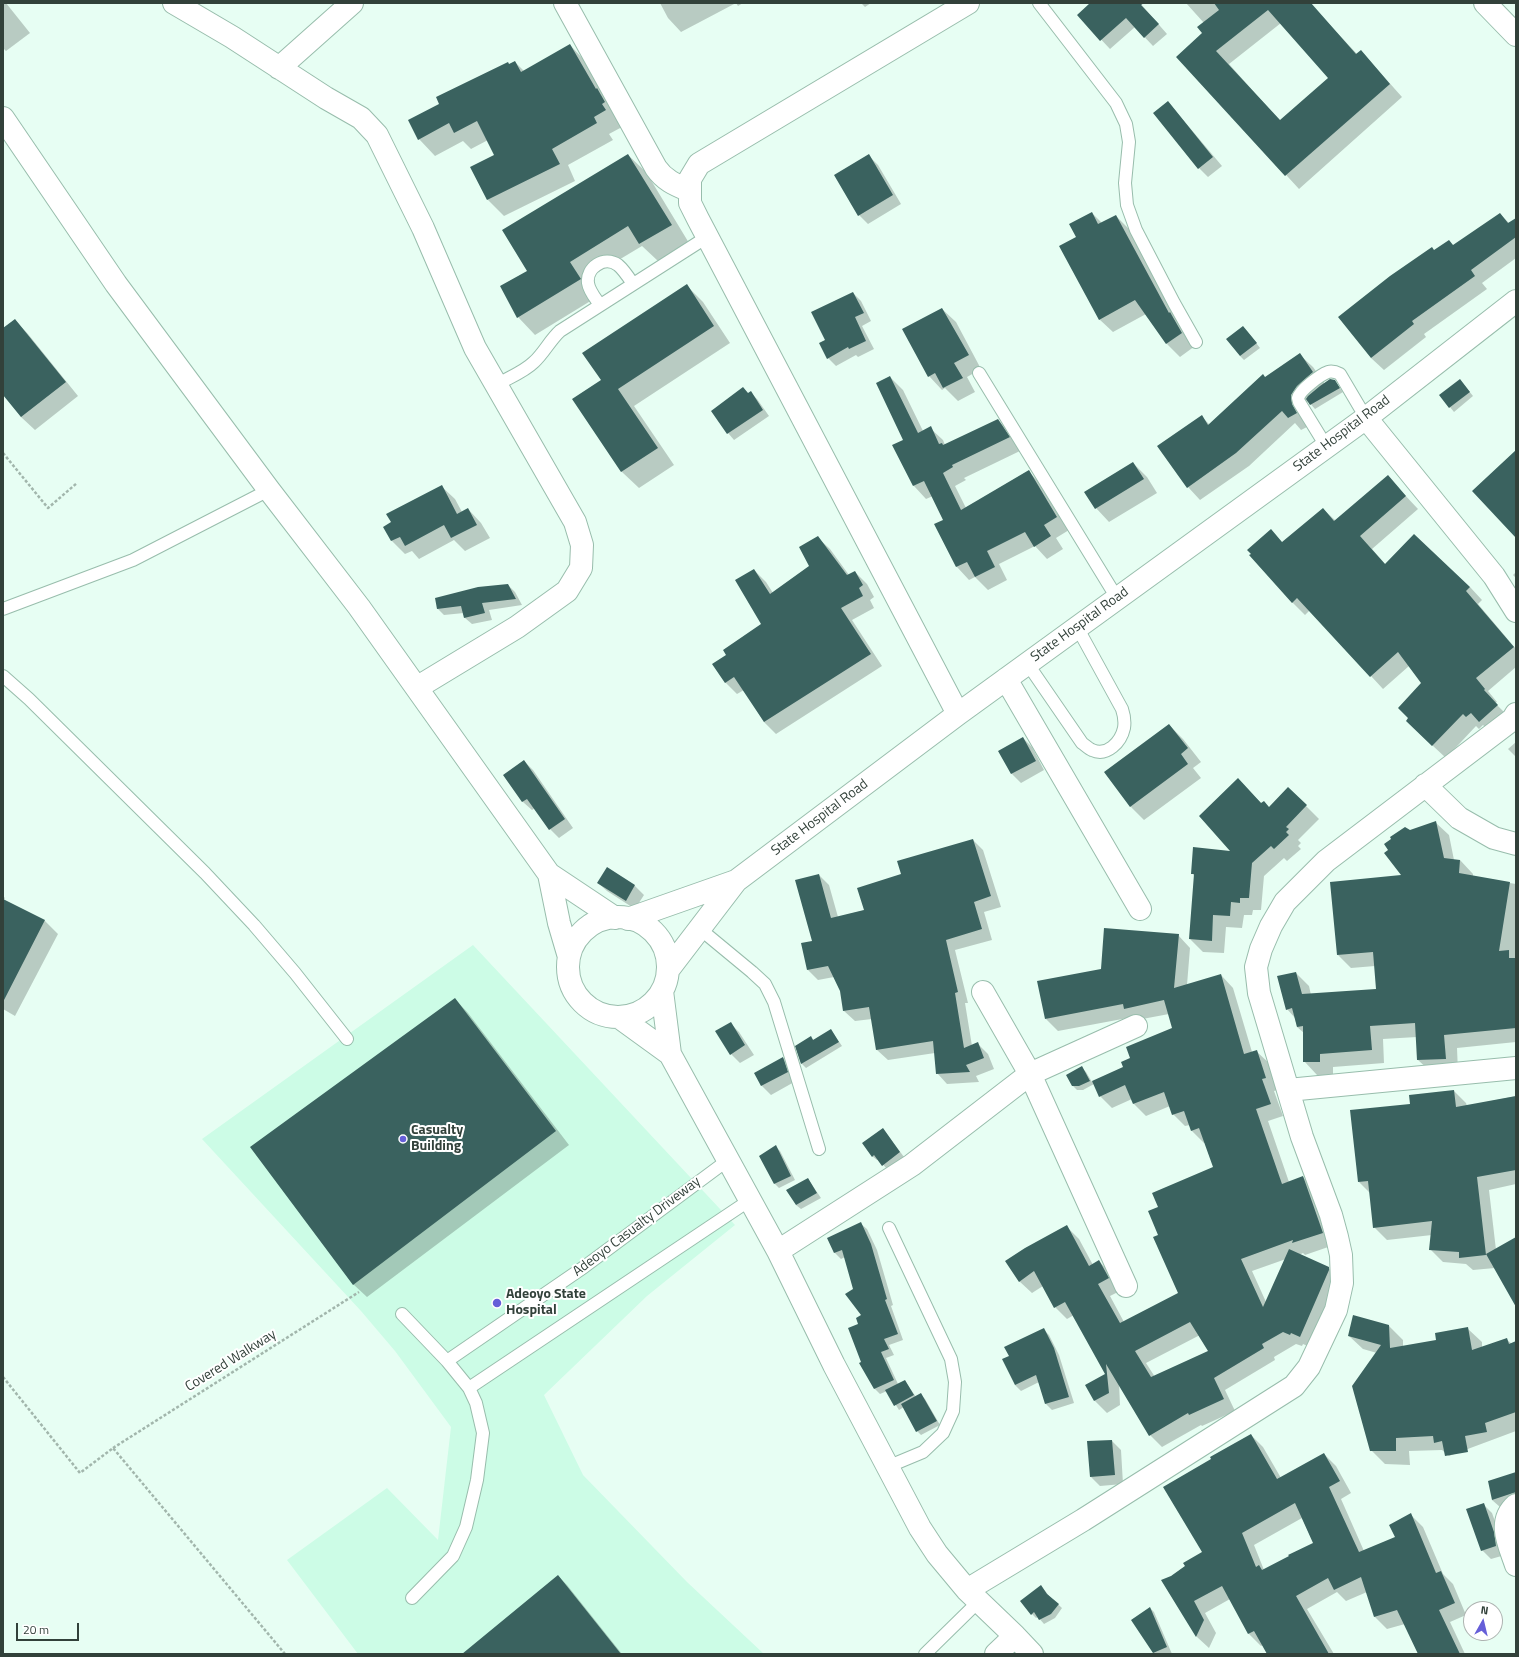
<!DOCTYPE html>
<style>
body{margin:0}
#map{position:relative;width:1519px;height:1657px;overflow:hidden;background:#e7fef3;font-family:"Titillium Web",sans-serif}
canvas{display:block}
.frame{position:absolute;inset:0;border:4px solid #32413a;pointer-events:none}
.north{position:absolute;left:1463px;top:1601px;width:40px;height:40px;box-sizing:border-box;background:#fff;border:1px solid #adb3b0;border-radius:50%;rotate:8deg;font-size:11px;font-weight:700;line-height:16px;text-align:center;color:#32413a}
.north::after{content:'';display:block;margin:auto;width:14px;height:18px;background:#665fd8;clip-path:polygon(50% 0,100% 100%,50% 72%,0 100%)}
.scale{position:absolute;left:16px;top:1623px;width:63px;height:18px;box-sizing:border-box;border:2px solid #32413a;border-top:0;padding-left:5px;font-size:12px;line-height:14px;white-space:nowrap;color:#32413a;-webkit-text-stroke:3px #fff;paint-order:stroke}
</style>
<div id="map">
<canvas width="1519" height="1657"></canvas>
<div class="frame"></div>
<div class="north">N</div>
<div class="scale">20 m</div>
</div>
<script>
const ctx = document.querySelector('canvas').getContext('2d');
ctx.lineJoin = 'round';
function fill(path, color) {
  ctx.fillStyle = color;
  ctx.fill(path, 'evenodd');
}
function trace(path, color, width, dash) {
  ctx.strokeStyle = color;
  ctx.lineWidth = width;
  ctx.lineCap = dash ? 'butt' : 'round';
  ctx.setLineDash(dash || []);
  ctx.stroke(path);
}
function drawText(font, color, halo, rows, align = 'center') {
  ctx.font = font + ' "Titillium Web",sans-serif';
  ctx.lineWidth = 4;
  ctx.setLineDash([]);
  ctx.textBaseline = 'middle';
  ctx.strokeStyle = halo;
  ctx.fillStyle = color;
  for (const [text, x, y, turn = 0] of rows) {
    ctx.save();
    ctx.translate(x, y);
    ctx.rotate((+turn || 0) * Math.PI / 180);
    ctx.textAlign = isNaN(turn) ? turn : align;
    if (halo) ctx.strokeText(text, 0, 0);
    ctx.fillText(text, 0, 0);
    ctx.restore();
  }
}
const built = new Path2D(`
 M473,945L735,1225L647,1296L544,1395L583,1475L687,1582L764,1654H358L287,1560L387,1488L438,1540L451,1427L395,1351L361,1311L202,1139Z`);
const shadow = new Path2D(`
 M3,3H6L30,33L6,51L3,48Z
 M660,3H743L738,6L736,3L681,32L668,18Z
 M861,3H871L865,7Z
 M1092,3H1140L1167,34L1153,46L1135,27L1110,49L1078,15Z
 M1186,3H1305L1316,10L1357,54L1361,51L1402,97L1299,189L1178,57L1204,33V23ZM1281,23L1329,78L1280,121L1229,64Z
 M570,45L586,62L622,127L609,134L613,140L568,165L575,181L504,216L488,200L496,155L488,140L471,149L463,141L435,156L419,139L509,65L515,62L524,71Z
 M1168,102L1222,166L1208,177L1199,168Z
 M628,155L646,172L689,243L658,261L642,246L587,279L597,297L535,335L518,317L528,271Z
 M869,156L878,165L901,204L868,224L859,215Z
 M1092,213L1102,223L1116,216L1129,229L1179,322L1195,346L1180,357L1167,344L1146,314L1113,332L1099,319L1078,237Z
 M1500,214L1509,223L1516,219V258L1482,283L1487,289L1424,334L1426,337L1384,370L1371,358L1435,251L1454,246Z
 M687,286L703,302L730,343L634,406L674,465L639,488L622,472L574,400L602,381Z
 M853,293L861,301L871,321L862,326L874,349L858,357L856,355L836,366L828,358L827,341Z
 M942,309L956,322L981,369L967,377L975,392L958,401L945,388L942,390L929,376Z
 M15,320L28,334L78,396L35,430L21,417L3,394V329Z
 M1247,331L1260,348L1244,360L1240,356Z
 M1300,355L1313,367L1325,384L1334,381L1343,392L1315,409L1308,401L1304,408L1309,426L1301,430L1295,423L1249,466L1200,500L1188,487L1201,416L1210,425L1265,378Z
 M890,377L903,390L923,431L930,428L943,440L945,445L998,420L1011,433L1022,450L964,478L966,480L955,486L966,508L1028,471L1041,484L1069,530L1056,538L1063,549L1047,559L1035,546L999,564L1007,580L988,590L975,577L969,580L957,567L935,525L944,520L933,496L926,499L914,486L894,445L904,440Z
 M1460,380L1473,396L1454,412L1440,395Z
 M751,393L757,399L769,416L734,440L728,433Z
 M1133,463L1147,477L1157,493L1109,522L1096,508Z
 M1388,477L1418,509L1372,549L1386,565L1470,587L1482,600L1478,604L1516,649V667L1488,691L1497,702L1495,703L1510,718L1492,734L1483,725L1479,729L1476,726L1446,758L1419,733L1422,683L1409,666L1383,689L1310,610L1305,615L1292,602L1283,543L1323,509L1336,521Z
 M441,486L455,499L462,512L468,509L481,523L490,538L465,551L454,540L419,559L412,551L405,554L392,541L385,527Z
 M818,538L830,549L849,575L855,572L867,584L874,597L870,600L874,608L852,620L882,666L776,734L764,722L744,690L737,694L725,682L728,655L762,624L754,570L766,582L773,593L811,566Z
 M1516,572V578L1513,575Z
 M508,585L515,592L522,605L489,610L492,620L472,624L465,618L464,613L444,615L437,608Z
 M1169,725L1183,739L1201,762L1193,768L1201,778L1144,820L1131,807L1105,773Z
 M1023,738L1032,747L1044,770L1021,783L1012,774L1000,751Z
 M1516,742V757L1508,749Z
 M524,761L533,770L573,828L559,838L550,829L535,808L532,810L523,802L504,776Z
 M1238,779L1262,804L1269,808L1288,788L1319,819L1298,840L1301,843L1298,846L1301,849L1287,861L1284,858L1264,876L1261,910H1253L1252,915H1244L1242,928L1226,927L1224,953L1203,952L1190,939L1195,877L1192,873L1232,852Z
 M1435,822L1449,835L1454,860H1460L1473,874V877L1516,884V1042L1457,1048L1458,1072L1432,1073L1418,1060L1417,1037L1383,1039L1384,1063L1333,1067V1075H1317L1304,1061V1033L1297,1027L1295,1018L1287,1009L1296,973L1309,986L1311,995L1377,990L1375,966L1351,968L1338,955L1403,876L1410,831Z
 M973,840L983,850L1001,907L984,912L992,940L955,950L968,1003H965L972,1046L977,1043L988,1054L994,1069L976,1076L979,1082L947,1084L937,1073L935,1053L888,1060L877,1050L872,1019L855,1021L844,1011L841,991L834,977L818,980L808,970L802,944L813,942L819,875L829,885L838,917L865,910L902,875Z
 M607,869L635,886L644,895L635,909L607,891L598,883Z
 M3,896L5,898L4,900L45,921L58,934L15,1016L3,1009Z
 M1178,935L1190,948L1187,985L1221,975L1233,988L1252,1052L1256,1051L1269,1063L1278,1090L1274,1091L1283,1116L1268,1121L1289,1182L1303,1177L1315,1190L1334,1245L1305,1255L1303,1253L1299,1255L1328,1267L1341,1280L1312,1348L1303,1344L1302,1346L1296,1344L1274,1357L1275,1360L1225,1390L1235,1411L1202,1426L1201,1425L1162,1447L1150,1435L1119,1382L1120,1405L1107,1413L1095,1401L1086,1385L1107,1374L1074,1315L1067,1319L1055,1307L1043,1286L1032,1293L1019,1281L1067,1227L1079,1239L1093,1265L1099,1261L1111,1274L1120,1291L1110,1296L1124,1322L1180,1294L1160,1236L1159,1207L1214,1168L1205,1143H1204L1192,1131L1190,1125L1185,1126L1173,1114L1170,1106L1146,1116L1134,1104L1132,1099L1112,1108L1100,1096L1094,1084L1083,1090H1077L1073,1086L1082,1068L1086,1072L1092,1082L1125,1067L1131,1059L1174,1029L1169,1014L1137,1020L1133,1017L1058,1031L1046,1019L1102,970ZM1286,1259L1266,1302L1252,1271ZM1200,1335L1209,1351L1155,1377L1146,1363Z
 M455,999L468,1013L569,1145L367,1297L353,1284Z
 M730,1023L739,1032L754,1055L740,1063L731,1054Z
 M831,1030L842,1046L806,1068L802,1064L796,1046L811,1038L814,1040Z
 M783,1058L792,1067L796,1081L771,1095L762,1086L755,1073Z
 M1454,1091L1466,1103L1467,1106L1516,1096V1184L1489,1190L1496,1250L1516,1238V1299L1495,1268L1473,1270L1466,1264L1443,1262L1430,1249L1432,1235L1387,1240L1374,1227L1370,1193L1359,1182L1411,1105Z
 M883,1129L904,1157L887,1169L878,1159L877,1160L872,1156Z
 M776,1147L780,1151L795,1180L779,1188L775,1184L760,1156Z
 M808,1179L821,1198L801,1209L796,1205Z
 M861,1224L867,1229L877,1250L893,1305L891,1306L903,1340L889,1345L894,1355L886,1358L898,1384L905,1381L916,1397L921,1395L925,1399L940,1425L921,1435L917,1431L904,1407L899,1410L887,1391L880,1394L874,1388L862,1362L860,1324L863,1316L845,1257L841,1259L835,1253L828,1239Z
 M1389,1326L1403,1340V1347L1438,1341L1468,1329L1482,1342V1348L1506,1339L1512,1344L1516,1342V1431L1449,1456L1442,1450L1409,1451L1410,1465L1385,1464L1371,1450L1377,1353L1363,1349L1349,1336Z
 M1043,1329L1049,1335L1059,1355L1074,1403L1052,1410L1046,1404L1039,1382L1021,1391L1015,1385L1011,1356Z
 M1251,1435L1263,1447L1281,1478L1324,1454L1336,1466L1351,1493L1341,1499L1364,1551L1397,1537L1411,1515L1423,1527L1443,1574L1453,1584L1466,1615L1450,1622L1465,1654H1419L1405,1624L1387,1629L1375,1617L1367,1592L1346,1601L1337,1592L1307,1609L1334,1654H1269L1263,1645L1261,1646L1249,1634L1230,1599L1205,1613L1216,1633L1209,1648L1197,1637L1162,1581L1172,1576L1204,1552ZM1302,1518L1314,1544L1264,1570L1254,1545Z
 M1112,1441L1121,1450L1123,1484L1100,1486L1091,1477Z
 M1516,1473V1502L1500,1507L1492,1500Z
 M1483,1504L1492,1513L1502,1541L1505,1555L1491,1559L1482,1550Z
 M558,1576L567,1585L622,1654H464Z
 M1041,1586L1050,1597L1062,1608L1055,1618L1044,1624L1038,1617L1036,1618L1032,1614Z
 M1150,1608L1154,1612L1172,1654H1154L1141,1633Z`);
const building = new Path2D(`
 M1090,3H1144L1141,5L1159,24L1144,38L1126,18L1100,41L1077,15Z
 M1214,3H1311L1356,54L1361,50L1390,84L1285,176L1176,57L1202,33L1197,27L1219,10ZM1268,10L1328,78L1280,120L1216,51Z
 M570,44L596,89L597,88L605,102L602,104L606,110L594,117L597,123L552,149L560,164L487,200L470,167L494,155L477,121L454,133L449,123L418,140L408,120L439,104L436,97L508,62L509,64L515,61L521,72Z
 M1168,101L1213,157L1198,169L1153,113Z
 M628,154L672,225L639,244L628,226L570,262L581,279L517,318L500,286L527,271L502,230Z
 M869,154L893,195L858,216L834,175Z
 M1092,212L1098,224L1116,215L1169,313L1170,312L1182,333L1166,344L1135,300L1099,320L1059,246L1076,237L1069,224Z
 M1500,213L1508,223L1516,218V237L1471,270L1475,276L1412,321L1414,324L1371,358L1338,317L1390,276L1432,247L1434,250L1449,240L1453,245Z
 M687,284L714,326L618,389L658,448L621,472L572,399L601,380L582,353Z
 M853,292L864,313L855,317L866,341L849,349L848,347L827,359L819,343L825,340L811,312Z
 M942,308L969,355L954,363L963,378L943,388L935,373L928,377L902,329Z
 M15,319L66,382L21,417L3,395V328Z
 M1243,326L1257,343L1240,356L1226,339Z
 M1300,353L1313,372L1297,386L1291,395L1292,404L1297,413L1288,418L1282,411L1236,453L1187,488L1157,446L1202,415L1208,425L1263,374L1265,377Z
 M890,376L918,433L931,426L939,444L942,443L943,445L998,419L1010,437L952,465L953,467L943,473L961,510L1029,470L1057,517L1044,525L1051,536L1034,547L1025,532L987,551L995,567L975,577L967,562L956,567L934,524L943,520L924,481L913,486L892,445L903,440L876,383Z
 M1330,379L1335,380L1340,388L1310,405L1306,399L1308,396L1320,386Z
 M1460,379L1470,392L1449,408L1439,395Z
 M743,387L748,393L751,391L763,410L727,434L711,411Z
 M1516,450V538L1472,491Z
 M1133,462L1144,479L1095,509L1084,492Z
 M1388,475L1406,496L1360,536L1385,564L1414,534L1470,587L1466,591L1514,647L1476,678L1485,689L1484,690L1498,705L1479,722L1471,713L1466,717L1463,714L1432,746L1406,721L1408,718L1398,708L1421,683L1398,652L1370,677L1297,598L1292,603L1249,555L1251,554L1247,550L1271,529L1282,542L1323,508L1334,521Z
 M442,485L457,514L468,508L477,525L451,538L444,525L405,546L400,537L391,541L383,527L391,522L386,514Z
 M818,536L847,575L855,571L863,585L859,588L863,596L841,608L871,654L764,722L734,677L725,683L712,664L726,655L723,650L761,624L735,580L754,569L770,594L809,566L799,547Z
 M508,584L516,599L482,603L485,613L464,618L461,606L437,609L435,598L478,587Z
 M1169,724L1188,748L1181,754L1188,764L1130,807L1104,772Z
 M1023,737L1036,761L1011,774L998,751Z
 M524,760L565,819L549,830L527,799L522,802L503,775Z
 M1238,778L1261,803L1264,801L1269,807L1288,787L1307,805L1286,827L1289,829L1286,832L1289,835L1274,849L1271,846L1252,863L1249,898H1240V903L1231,902L1230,916L1213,915L1212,941L1189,939L1194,874H1191L1193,847L1230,851L1199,816Z
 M1436,821L1444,858L1460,860L1459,873L1510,882L1499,951L1509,950V958H1516V1028L1444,1035L1446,1059L1417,1060L1415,1023L1370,1026L1372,1050L1320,1054V1062H1303V1026L1297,1027L1292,1008L1286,1010L1277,976L1296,972L1302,994L1376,989L1373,952L1337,955L1330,882L1401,875L1384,853L1388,850L1384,844L1391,839L1390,837L1405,827L1410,830Z
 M973,839L991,896L974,902L982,929L946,940L958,992L955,993L964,1048L978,1042L984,1058L966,1065L970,1072L936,1074L933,1041L876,1050L869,1007L843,1011L840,991L828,966L807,970L801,943L812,941L795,880L819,874L831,918L864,910L857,888L901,874L897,861Z
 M607,867L635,885L626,901L597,883Z
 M3,899L45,920L3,1002Z
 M1104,928L1179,934L1174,988L1221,974L1244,1054L1257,1050L1266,1078L1262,1079L1271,1104L1256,1109L1282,1184L1303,1176L1323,1233L1292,1243L1293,1240L1241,1259L1263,1307L1289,1249L1329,1267V1270L1300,1337L1291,1333L1290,1335L1283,1332L1262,1344L1264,1348L1214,1378L1224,1399L1189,1415L1188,1413L1149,1436L1106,1364L1109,1393L1094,1401L1085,1385L1105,1374L1065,1302L1054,1308L1034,1271L1019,1282L1005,1261L1025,1248L1067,1225L1089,1266L1099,1260L1109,1278L1098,1284L1120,1323L1178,1293L1153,1237L1158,1235L1148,1211L1158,1207L1152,1193L1213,1167L1199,1128L1191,1131L1184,1111L1172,1115L1164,1092L1133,1104L1125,1085L1099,1097L1092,1081L1123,1067L1121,1062L1130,1058L1126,1047L1172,1028L1164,1000L1124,1009L1123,1004L1045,1019L1037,981L1101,969ZM1190,1322L1208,1351L1151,1377L1135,1351Z
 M455,998L556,1131L353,1285L250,1147Z
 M731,1022L745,1045L730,1055L715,1031Z
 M831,1029L839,1042L801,1064L795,1046L811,1036L813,1040Z
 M783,1057L788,1072L761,1086L754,1073Z
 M1082,1066L1090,1081L1079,1086H1072L1066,1075Z
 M1454,1090L1456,1107L1516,1096V1170L1477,1177L1486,1255L1459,1258V1252L1429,1250L1432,1221L1373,1228L1368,1181L1358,1182L1350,1110L1410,1104L1409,1095Z
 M883,1128L900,1152L882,1166L874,1155L872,1157L862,1143Z
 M776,1145L791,1176L774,1184L759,1156Z
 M808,1178L817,1193L796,1205L786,1190Z
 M861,1222L871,1244L887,1299L885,1300L898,1334L884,1339L889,1349L881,1352L894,1380L874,1389L859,1363L861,1362L848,1328L858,1324L856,1318L861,1315L845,1294L853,1289L842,1250L834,1253L827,1238Z
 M1516,1237V1307L1486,1254Z
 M1353,1315L1389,1325L1390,1348L1436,1340L1435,1333L1468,1327L1472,1350L1507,1338L1509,1344L1516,1341V1412L1485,1423L1487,1432L1465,1436L1468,1452L1445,1456L1442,1441L1434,1443L1433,1436L1396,1438V1451H1370L1352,1386L1381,1345L1348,1336Z
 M1044,1328L1054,1348L1069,1397L1045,1404L1036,1375L1015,1385L1002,1359L1009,1356L1004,1347Z
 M905,1380L914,1395L894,1406L885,1390Z
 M921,1393L937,1421L916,1432L901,1404Z
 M1251,1434L1277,1479L1324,1453L1340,1481L1329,1487L1359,1552L1395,1537L1389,1525L1411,1513L1436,1573L1441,1571L1455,1603L1439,1610L1460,1654H1418L1397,1610L1374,1617L1361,1577L1334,1590L1328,1578L1296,1596L1329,1654H1267L1254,1631L1248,1634L1222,1586L1194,1601L1204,1620L1196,1637L1161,1580L1171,1576L1185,1566L1183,1563L1202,1552L1163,1487L1211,1459L1210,1457ZM1295,1503L1313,1543L1288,1555L1289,1556L1262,1570L1259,1565L1256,1567L1242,1533Z
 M1112,1440L1115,1475L1090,1477L1087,1441Z
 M1516,1472V1492L1492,1500L1488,1481Z
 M1484,1503L1494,1532L1496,1546L1481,1551L1466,1509Z
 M558,1575L621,1654H462Z
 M1041,1585L1047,1594L1059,1604L1051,1614L1039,1620L1034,1612L1031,1615L1020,1601Z
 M1150,1607L1167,1647L1153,1653L1131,1620Z`);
const path = new Path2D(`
 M3,453L48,508L77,483
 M3,1377L80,1473L113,1448L285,1654
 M113,1448L359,1292`);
const service = new Path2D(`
 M1039,3L1116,103L1126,124L1129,142L1125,183L1127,205L1136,230L1174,303L1196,342
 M600,305C596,299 589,291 588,283C586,268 604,255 618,265C624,270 629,278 633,284
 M979,373L1117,598
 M496,385C508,378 524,372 534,362C544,353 550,340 560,331L707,237
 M1326,446L1299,402L1298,398C1300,390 1320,375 1328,372C1332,371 1336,372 1340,374L1366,418
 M3,609L133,560L269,490
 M1027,663L1082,743C1085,745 1089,749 1092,750C1107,757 1121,742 1124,728C1125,722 1124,715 1122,709L1077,627
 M3,676L29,699L205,873L254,925L295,973L347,1039
 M700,929L752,972L765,984L774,1002L819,1149
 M402,1314L447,1361L469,1388L476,1403L483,1433L477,1480L466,1527L453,1556L412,1598
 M447,1361L584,1267L728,1160
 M469,1388L750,1200
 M887,1467L923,1452L943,1433L953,1411L955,1382L951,1359L889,1228
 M925,1654L978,1602`);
const minor = new Path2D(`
 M174,3L232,37L326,98L361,118L377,135L423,228L475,348L575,522L582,545L581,568L567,591L517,627L418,687
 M565,3L656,168C665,181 676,185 690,191
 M1485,3L1516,35
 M279,68L352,3
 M3,118L116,284L269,490L359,607L549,874L615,918
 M1366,418L1494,576L1516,611
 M1006,679L1140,909
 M958,714L698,219L690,203V179L699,164L968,3
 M1425,785L1459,818L1494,838L1516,844
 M549,874L559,923L569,957
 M568 967a50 50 0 1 1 100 0a50 50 0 1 1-100 0Z
 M628,919L736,881L958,714L1366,418L1516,301
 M668,970L736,881
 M662,991L670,1054L778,1251L834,1365L920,1528L937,1554L967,1590L1015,1636L1032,1654
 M983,992L1030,1074L1126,1286
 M619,1017L670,1054
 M1288,1090L1516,1068
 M778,1251L912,1165L1030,1074L1136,1026
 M1516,1505C1497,1522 1509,1544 1516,1565
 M967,1590L1083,1520L1294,1386L1309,1367L1336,1310L1342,1283L1341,1255L1337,1237L1331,1215L1302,1137L1259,993L1256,967L1261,949L1271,926L1285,902L1326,861L1513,719L1516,714
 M996,1654L1015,1636`);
const markers = [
 [403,1139,4,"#665fd8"],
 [497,1303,5,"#665fd8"]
];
const streetNames = [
 ["State Hospital Road",1342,434,-37],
 ["State Hospital Road",1080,625,-36],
 ["State Hospital Road",820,818,-37],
 ["Adeoyo Casualty Driveway",637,1227,-37],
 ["Covered Walkway",231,1361,-32]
];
const poiNames = [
 ["Casualty",411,1131],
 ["Building",411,1147],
 ["Adeoyo State",506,1295],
 ["Hospital",506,1311]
];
fill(built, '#ccfce6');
fill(shadow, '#0003');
fill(building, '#3a625f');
trace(service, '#98bdac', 14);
trace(minor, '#98bdac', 24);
trace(path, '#a2b6ac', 2.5, [3, 2]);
trace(service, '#fff', 12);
trace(minor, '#fff', 22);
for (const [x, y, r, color] of markers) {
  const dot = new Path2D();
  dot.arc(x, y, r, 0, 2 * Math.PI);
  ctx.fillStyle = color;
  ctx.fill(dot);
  trace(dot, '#fff', 1.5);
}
drawText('14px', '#32413a', '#fff', streetNames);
drawText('bold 14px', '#32413a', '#fff', poiNames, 'left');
</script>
